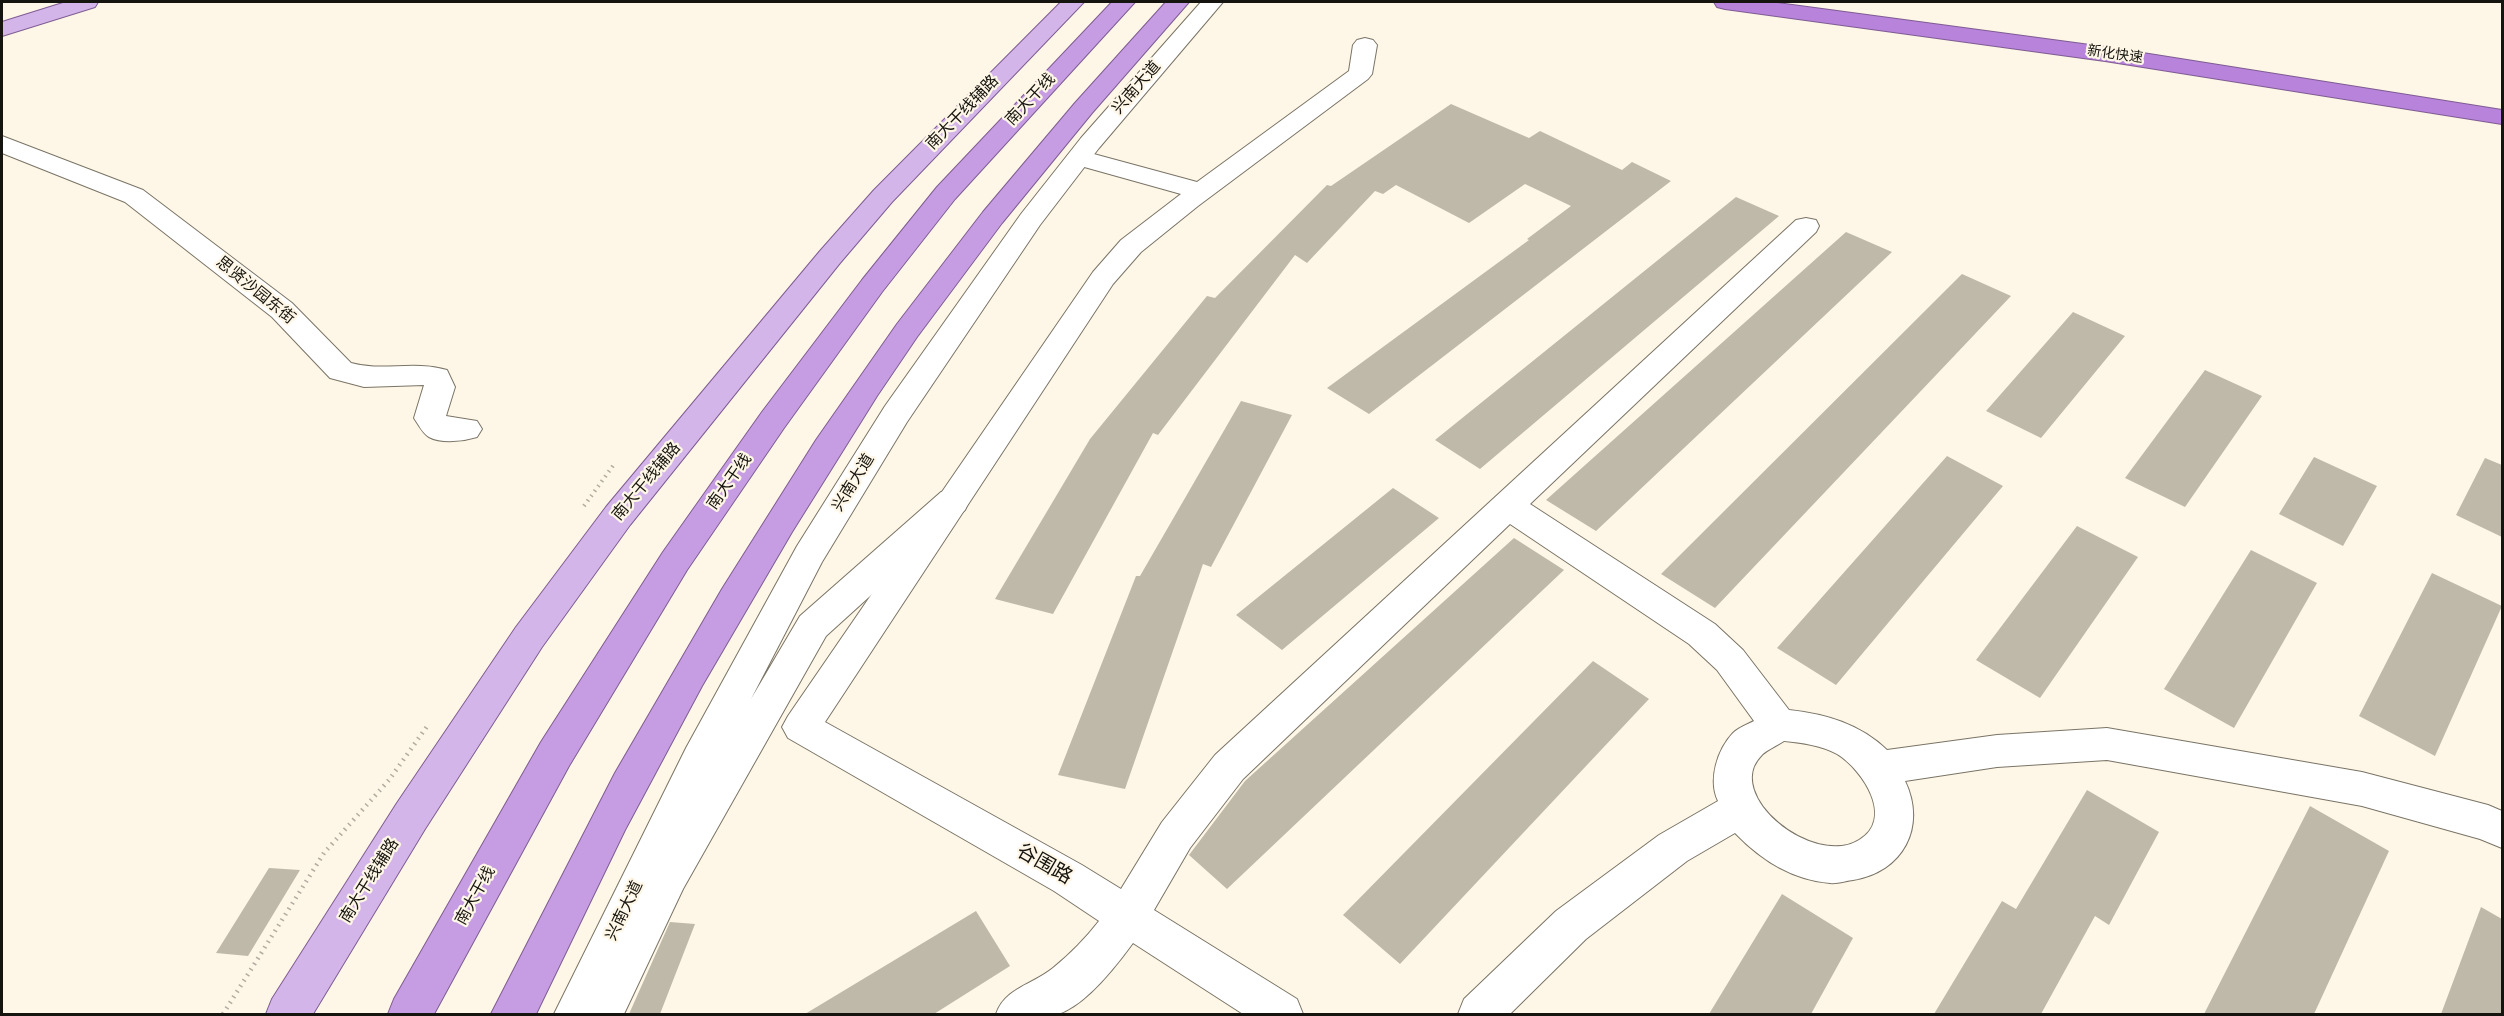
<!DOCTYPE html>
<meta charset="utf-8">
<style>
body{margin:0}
#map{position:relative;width:2504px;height:1016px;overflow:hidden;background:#fef7e7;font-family:"Titillium Web",sans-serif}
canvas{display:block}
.frame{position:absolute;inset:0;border:3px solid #16140e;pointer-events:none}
</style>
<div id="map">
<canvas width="2504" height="1016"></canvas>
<div class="frame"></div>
</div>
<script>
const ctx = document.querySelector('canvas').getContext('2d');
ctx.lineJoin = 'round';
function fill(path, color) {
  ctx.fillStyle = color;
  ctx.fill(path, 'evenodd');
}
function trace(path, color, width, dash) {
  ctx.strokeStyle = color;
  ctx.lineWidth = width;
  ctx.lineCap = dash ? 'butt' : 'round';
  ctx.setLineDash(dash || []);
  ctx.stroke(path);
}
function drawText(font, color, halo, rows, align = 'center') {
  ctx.font = font + ' "Titillium Web","Noto Sans SC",sans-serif';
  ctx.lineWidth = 4.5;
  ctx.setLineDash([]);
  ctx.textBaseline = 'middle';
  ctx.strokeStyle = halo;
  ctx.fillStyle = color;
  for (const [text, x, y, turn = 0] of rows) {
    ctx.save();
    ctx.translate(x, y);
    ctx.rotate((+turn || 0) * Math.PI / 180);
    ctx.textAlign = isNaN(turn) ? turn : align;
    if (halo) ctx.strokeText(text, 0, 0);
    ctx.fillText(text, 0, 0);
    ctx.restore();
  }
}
const building = new Path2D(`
 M1451,104L1529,138L1540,131L1622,170L1632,162L1671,181L1369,414L1327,388L1529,240L1527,239L1571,206L1525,184L1469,223L1396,185L1383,194L1375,191L1307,263L1295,255L1158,435L1153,433L1053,614L995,599L1090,439L1207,296L1215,298L1327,185L1331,186Z
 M1736,197L1779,216L1480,469L1435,440Z
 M1846,232L1892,252L1596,531L1546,500Z
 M1962,274L2011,296L1715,608L1661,574Z
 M2073,312L2125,336L2041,438L1986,411Z
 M2205,370L2262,396L2185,507L2125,478Z
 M1241,401L1292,415L1211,567L1203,564L1125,789L1058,775L1136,576H1140Z
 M1947,456L2003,486L1836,685L1777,648Z
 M2314,457L2377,486L2343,546L2279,514Z
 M2485,458L2502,465V537L2456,515Z
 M1393,488L1439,518L1282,650L1236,615Z
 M2077,526L2138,557L2040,698L1976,660Z
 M1514,538L1564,570L1227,889L1189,855L1245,781Z
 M2251,550L2317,583L2234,728L2164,689Z
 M2432,573L2502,606L2435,756L2359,716Z
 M1593,661L1649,699L1400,964L1343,915Z
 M2087,790L2159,832L2109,925L2095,916L2041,1014H1934L2002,901L2016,909Z
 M2310,806L2389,851L2314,1014H2204Z
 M269,868L300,870L248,956L216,953Z
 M1782,894L1853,938L1811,1014H1709Z
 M2481,907L2502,919V1014H2441Z
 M976,911L1010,966L934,1014H805Z
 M670,922L695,924L660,1014H629Z`);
const pathFar1 = new Path2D(`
 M584,506L615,463`);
const path = new Path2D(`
 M223,1014L324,853L389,780L428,725`);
const minor = new Path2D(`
 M1365,38L1373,40L1377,45L1372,74L1368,79L1198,206L1141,252L1113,284L825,722L1082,865L1121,889L1162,822L1215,755L1796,220L1806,218L1816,220L1819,226L1816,232L1530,504L1715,624L1743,650L1789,710C1826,714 1860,724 1887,750L1997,735L2107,728L2362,772L2488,805L2502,811V848L2480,839L2362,806L2107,760L1997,767L1905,781C1927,827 1903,872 1853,880C1845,881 1837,884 1830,883C1792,880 1760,859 1735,833L1687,861L1586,939L1510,1014H1458L1464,999L1556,911L1659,835L1718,801C1708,780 1717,750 1733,733C1738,728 1748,724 1754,721L1717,670L1689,644L1510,524L1243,779L1190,848L1154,910L1297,999L1303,1014H1243L1133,943C1117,965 1085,1006 1058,1014C1046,1016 1011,1014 996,1014C1005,988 1032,985 1053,968C1070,954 1085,939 1099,921L1054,891L788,738L782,727L788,716L1093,272L1121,240L1181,194L1070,163L1066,158L1070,153L1079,150L1197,182L1349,71L1353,45L1357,40ZM1784,741C1802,743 1821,745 1837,754C1863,770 1895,819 1859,840C1813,868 1723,795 1761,756C1766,750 1777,746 1784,741Z
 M2,136L143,190L292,303L351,363C383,372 412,360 447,370L455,387L446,416L477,421L482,429L477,437C464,441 442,444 429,437C423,434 418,424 414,418L424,385L364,387L330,378L272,317L125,202L2,153Z`);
const secondary = new Path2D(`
 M1201,2H1223L1099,148L1040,225L907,422L822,562L751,699L800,616L941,492L953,489L965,492L969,501L965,510L826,636L683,889L624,1014H554L686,748L797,546L885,406L1021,214L1081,138Z`);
const primary = new Path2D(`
 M66,2H98L95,7L2,36V22Z
 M1061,2H1084L892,202L840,263L630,525L542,647L425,829L313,1014H266L272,999L397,803L516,627L606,507L820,251L874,190Z`);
const trunk = new Path2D(`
 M1112,2H1135L955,199L882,292L784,428L687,570L569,766L434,1014H388L394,999L541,742L663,552L762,412L862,280L937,187Z
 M1166,2H1189L1092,113L1002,223L917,337L877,396L792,532L702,686L625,830L536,1014H491L615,773L722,589L816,440L897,324L983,212L1075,103Z`);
const motorway = new Path2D(`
 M1714,2H1770L2105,47L2502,110V124L2105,61L1725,9L1717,7Z`);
const farStreetnames = [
 ["新化快速",2115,55,8]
];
const streetNames = [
 ["兴南大道",1137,88,-49],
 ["南大干线",1031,100,-47],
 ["南大干线辅路",963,113,-46],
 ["思贤沙园东街",255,291,39],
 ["南大干线辅路",647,482,-50],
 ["南大干线",730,482,-55],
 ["兴南大道",854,483,-58],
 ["南大干线辅路",370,881,-58],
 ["南大干线",476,896,-61],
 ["兴南大道",625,911,-64]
];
const nearStreetnames = [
 ["谷围路",1044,865,30]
];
fill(building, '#bfb9aa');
trace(minor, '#7a7466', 2);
trace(secondary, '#7a7466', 2);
trace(primary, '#7f5c93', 2);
trace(trunk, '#7f5c93', 2);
trace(motorway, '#7f5c93', 2);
trace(pathFar1, '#b2ada0', 4, [1.5, 4.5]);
trace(path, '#b2ada0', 4.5, [1.5, 5]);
fill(minor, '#fff');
fill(secondary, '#fff');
fill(primary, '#d4b5e9');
fill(trunk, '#c69ce2');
fill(motorway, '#b883db');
drawText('14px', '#16140e', '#fef7e7', farStreetnames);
drawText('16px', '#16140e', '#fef7e7', streetNames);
drawText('20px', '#16140e', '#fef7e7', nearStreetnames);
</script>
